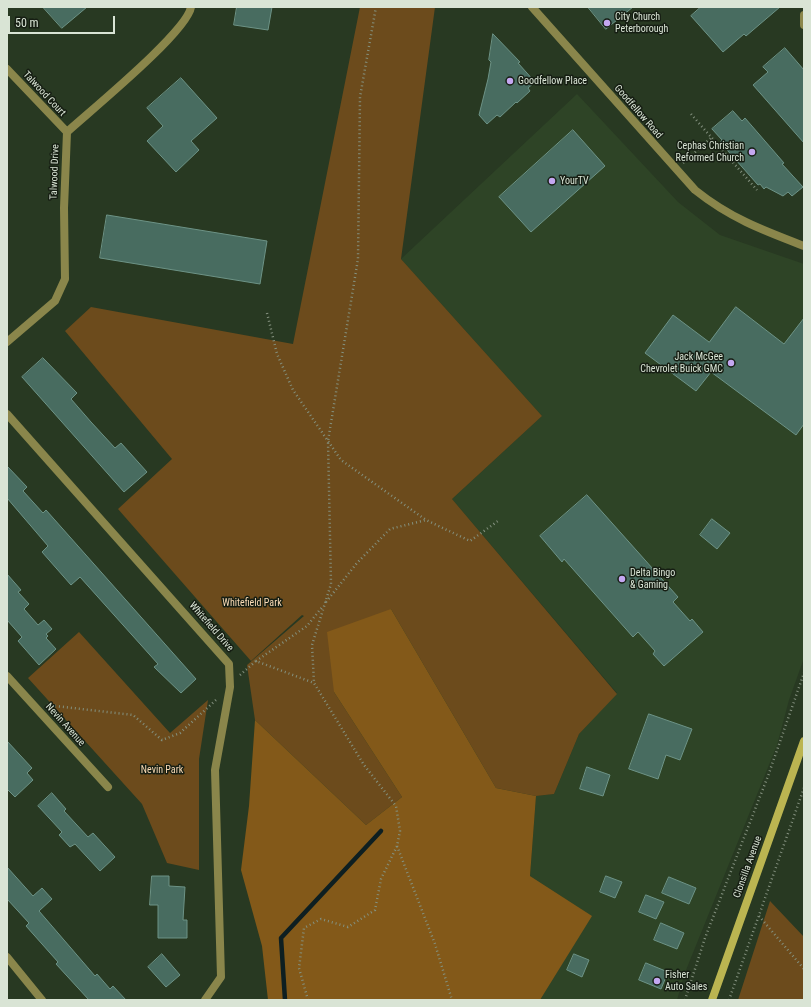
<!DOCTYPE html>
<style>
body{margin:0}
#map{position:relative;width:811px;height:1007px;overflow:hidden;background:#283922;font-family:"Roboto Condensed",sans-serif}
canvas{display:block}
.frame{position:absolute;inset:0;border:8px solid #d9e4d5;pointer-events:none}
.scale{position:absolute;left:8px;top:16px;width:107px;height:18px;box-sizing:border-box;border:2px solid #d9e4d5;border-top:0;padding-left:5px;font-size:12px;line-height:14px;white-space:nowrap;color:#d9e4d5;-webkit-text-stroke:3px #161e13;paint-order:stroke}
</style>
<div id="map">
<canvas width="811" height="1007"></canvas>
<div class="frame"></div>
<div class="scale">50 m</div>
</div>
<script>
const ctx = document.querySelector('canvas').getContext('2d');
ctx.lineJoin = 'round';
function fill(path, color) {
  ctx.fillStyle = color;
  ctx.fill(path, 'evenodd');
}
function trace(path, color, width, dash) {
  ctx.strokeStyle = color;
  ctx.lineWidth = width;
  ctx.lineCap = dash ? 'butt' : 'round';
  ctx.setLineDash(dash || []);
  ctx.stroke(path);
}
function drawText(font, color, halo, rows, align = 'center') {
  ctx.font = font + ' "Roboto Condensed",sans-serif';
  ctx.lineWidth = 3;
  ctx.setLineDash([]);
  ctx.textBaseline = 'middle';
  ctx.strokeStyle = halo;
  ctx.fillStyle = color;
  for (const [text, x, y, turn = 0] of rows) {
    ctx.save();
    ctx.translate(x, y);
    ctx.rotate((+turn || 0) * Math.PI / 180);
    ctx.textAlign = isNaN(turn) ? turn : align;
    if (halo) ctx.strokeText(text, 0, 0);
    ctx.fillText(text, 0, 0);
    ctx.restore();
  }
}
const built = new Path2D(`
 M577,94L678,202L720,235L804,264V658L789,700L777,745L684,975L677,1000H540L591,916L530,876L536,796L554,794L579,734L617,693L452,499L542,416L401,259Z`);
const green = new Path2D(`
 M360,7H435L401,259L542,416L452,499L617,694L579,734L554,794L536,796L496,788L391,609L334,692L402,797L366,825L255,720L247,665L304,616L302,615L251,661L118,509L172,459L65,331L91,307L293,344Z
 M79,632L170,733L208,700L199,759V870L167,863L142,804L28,678Z
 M770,901L804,937V1000H738Z`);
const forest = new Path2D(`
 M391,609L496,788L536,796L530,876L592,916L540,1000H268L262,946L241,870L249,806L255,720L366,825L402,797L334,692L327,632Z`);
const stream = new Path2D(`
 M285,1000L281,938L381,831`);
const building = new Path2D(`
 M43,7H87L62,28Z
 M237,7H272L268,30L234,25Z
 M588,7H633L606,29Z
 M701,7H780L746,36L744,34L723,52L691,16Z
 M493,34L520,62L518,63L535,82L528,88L530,91L517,103L516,102L500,117L497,115L487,124L479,115L488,79L491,62L489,60Z
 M785,48L804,70V143L753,85L768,72L763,67Z
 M181,78L217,118L191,141L199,150L176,172L147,141L163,126L147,108Z
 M733,111L742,121L745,118L784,163L782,164L803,187L792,196L788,192L783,196L766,187L764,189L760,184L758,185L720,142L722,140L712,129Z
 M573,130L605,166L531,232L499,197Z
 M107,215L267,241L260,284L100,258Z
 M736,307L784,344L804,318V424L796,435L711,372L696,391L645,353L673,315L709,342Z
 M43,358L77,393L71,399L91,422L115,448L121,443L147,472L124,492L22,377Z
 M7,466L27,487L23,491L43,513L46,510L196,679L181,693L154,667L158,664L80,577L71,585L42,552L48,546L7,498Z
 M587,495L678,597L673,602L690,621L692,619L703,632L664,666L653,654L655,651L638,632L633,637L564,559L562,562L540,536Z
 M712,519L730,533L717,549L700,535Z
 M7,574L21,590L18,592L29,604L24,609L38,625L44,620L52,629L46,634L48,636L46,638L56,649L39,665L18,641L22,637L7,620Z
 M649,714L692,729L680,760L666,755L658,779L629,769Z
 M7,741L32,768L27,773L33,780L15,797L7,789Z
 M587,767L610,775L603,796L580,789Z
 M52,793L66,809L64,811L88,837L93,833L115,857L100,871L75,844L70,847L59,835L62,832L38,806Z
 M7,867L33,896L42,888L52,899L39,911L95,976L97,974L110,989L113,986L126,1000H89L56,964L58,962L26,926L29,923L7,899Z
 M152,876H169V886L185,887L183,920H187V938H158V905H150Z
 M606,876L622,882L615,898L600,892Z
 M669,877L696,888L689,904L662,893Z
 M646,895L664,902L656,919L639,912Z
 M661,923L684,933L677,949L654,940Z
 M162,954L180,975L166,987L148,967Z
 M574,954L589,960L582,977L567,970Z
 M646,963L668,972L661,989L639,980Z`);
const path = new Path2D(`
 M691,114L757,190
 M683,163L711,138
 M267,313L277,354L293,390L341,460L426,520
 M326,602L357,563L390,529L426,520L470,541L498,521
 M256,661L307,626L323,606
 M240,675L256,661L314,683
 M47,705L133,715L162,740L180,733L216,700
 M397,846L435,944L452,1000
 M759,916L804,969
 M308,1000L299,968L304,928L321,919L348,927L375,910L381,879L397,846L400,831L396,806L364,765L314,683L312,645L331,584L328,441L358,259L360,97L376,7
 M685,1000L705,938L768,776L804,673
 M729,1000L804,788`);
const service = new Path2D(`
 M804,15V25`);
const minor = new Path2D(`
 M7,69L67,132
 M7,342L55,301L65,279L64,208L67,132C90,111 187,32 191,7
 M7,414L229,664L230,687L215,770L221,977L205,1000
 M7,676L108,787
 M7,957L42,1000`);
const tertiary = new Path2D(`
 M532,7L695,190C730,218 762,230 804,246`);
const secondary = new Path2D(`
 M712,1000L804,741`);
const markers = [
 [607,23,4,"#c4a7f1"],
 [510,81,4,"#c4a7f1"],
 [752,152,4,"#c4a7f1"],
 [552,181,4,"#c4a7f1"],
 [731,363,4,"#c4a7f1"],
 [622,579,4,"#c4a7f1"],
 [657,981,4,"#c4a7f1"]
];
const poiNames = [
 ["City Church",615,17],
 ["Peterborough",615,29],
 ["Goodfellow Place",518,81],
 ["Cephas Christian",744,146,"right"],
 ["Reformed Church",744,158,"right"],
 ["YourTV",560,181],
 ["Jack McGee",723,357,"right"],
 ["Chevrolet Buick GMC",723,369,"right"],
 ["Delta Bingo",630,573],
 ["& Gaming",630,585],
 ["Fisher",665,975],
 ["Auto Sales",665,987]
];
const streetNames = [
 ["Talwood Court",44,94,47],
 ["Goodfellow Road",638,112,49],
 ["Talwood Drive",55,172,-88],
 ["Whitefield Drive",211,627,49],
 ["Nevin Avenue",65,725,48],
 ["Clonsilla Avenue",748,867,-70]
];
const parkNames = [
 ["Whitefield Park",252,603],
 ["Nevin Park",162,770]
];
fill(built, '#2e4426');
fill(green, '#6c4b1c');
fill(forest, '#835919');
trace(stream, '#0e1f21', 4.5);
fill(building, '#486c60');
trace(building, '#6d9386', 1);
trace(path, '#84917f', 2.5, [1, 3]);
trace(service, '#8a864b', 8);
trace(minor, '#8a864b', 8);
trace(tertiary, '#8a864b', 8);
trace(secondary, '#bbb551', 8);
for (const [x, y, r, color] of markers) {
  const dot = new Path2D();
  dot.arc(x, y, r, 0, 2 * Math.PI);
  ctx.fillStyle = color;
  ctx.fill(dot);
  trace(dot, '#161e13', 1.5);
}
drawText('10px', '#d9e4d5', '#161e13', poiNames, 'left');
drawText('10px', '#d9e4d5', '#161e13', streetNames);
drawText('10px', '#fadbb6', '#161e13', parkNames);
</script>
